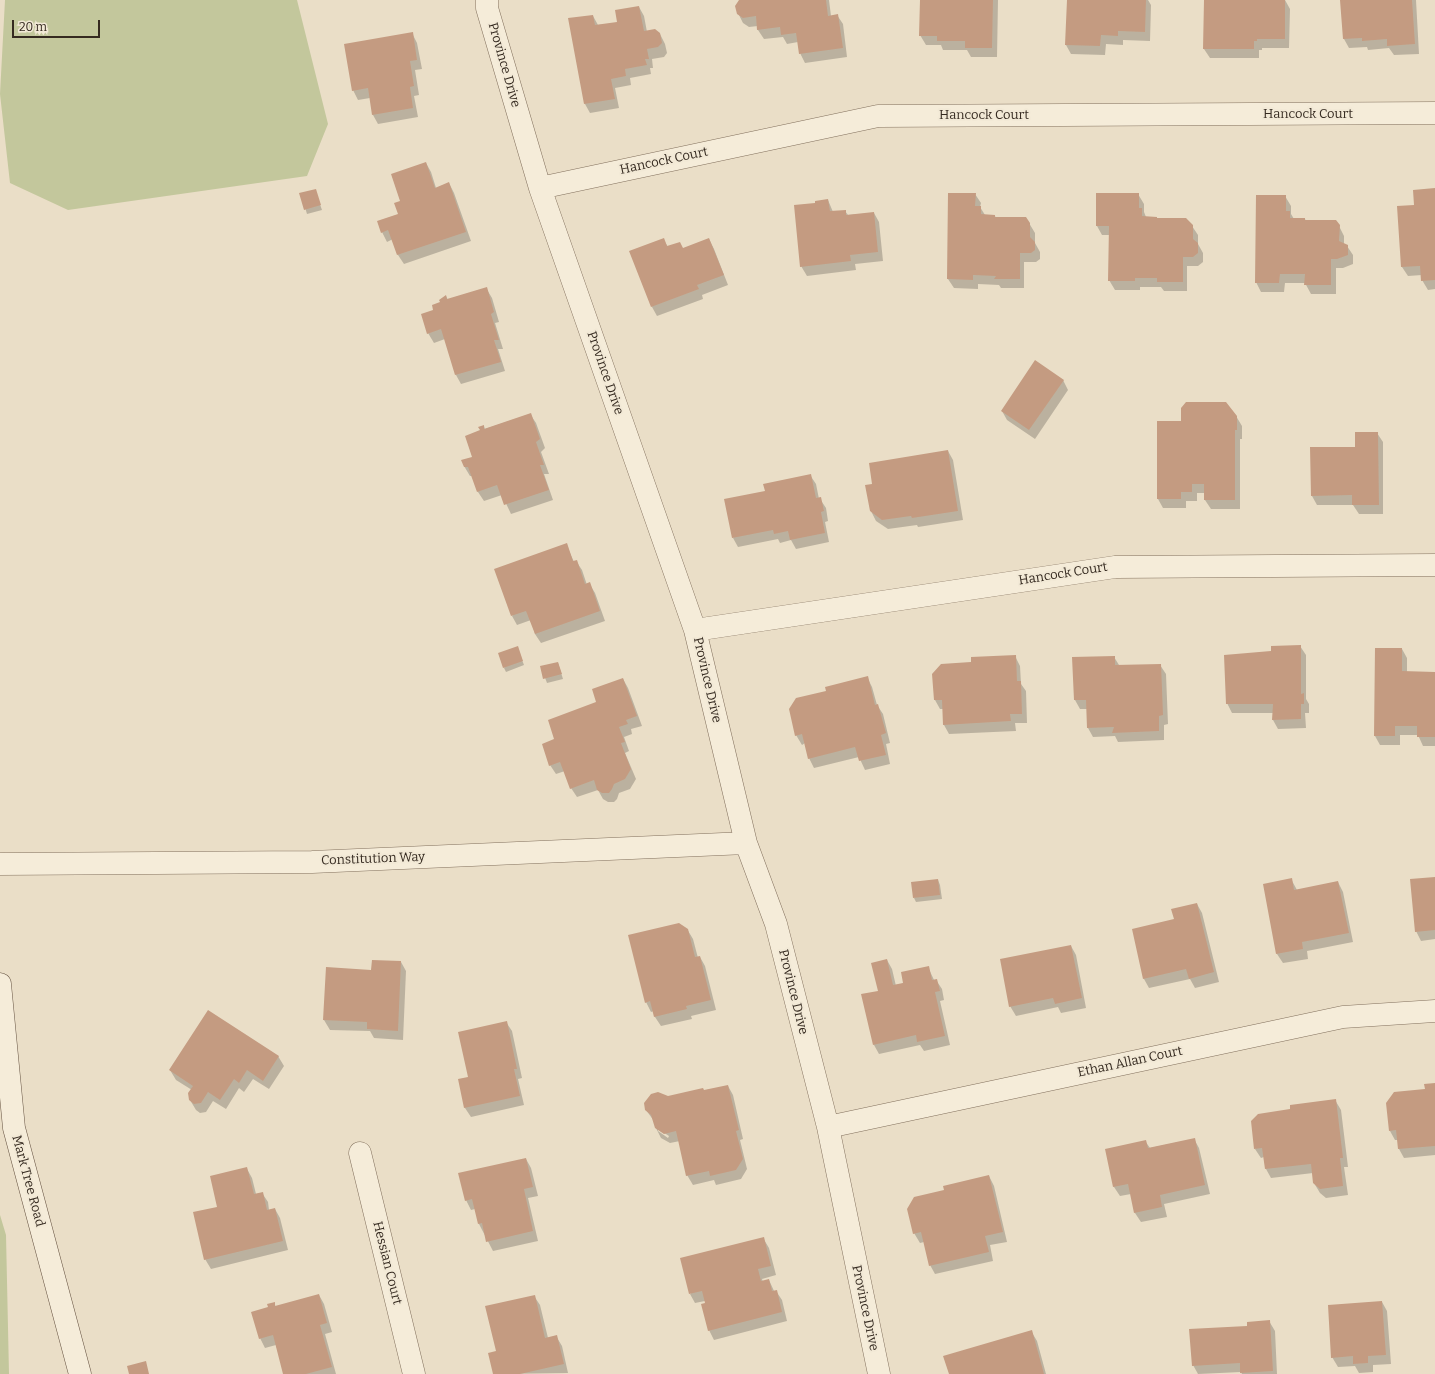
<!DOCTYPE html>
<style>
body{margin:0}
#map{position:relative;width:1435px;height:1374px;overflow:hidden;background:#eadec7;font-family:Bitter,serif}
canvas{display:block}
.scale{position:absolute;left:12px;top:20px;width:88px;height:18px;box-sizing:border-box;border:2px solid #352a20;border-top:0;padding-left:5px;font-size:12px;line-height:14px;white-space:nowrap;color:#352a20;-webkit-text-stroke:3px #f2e9d6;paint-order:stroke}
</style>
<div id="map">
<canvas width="1435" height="1374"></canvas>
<div class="scale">20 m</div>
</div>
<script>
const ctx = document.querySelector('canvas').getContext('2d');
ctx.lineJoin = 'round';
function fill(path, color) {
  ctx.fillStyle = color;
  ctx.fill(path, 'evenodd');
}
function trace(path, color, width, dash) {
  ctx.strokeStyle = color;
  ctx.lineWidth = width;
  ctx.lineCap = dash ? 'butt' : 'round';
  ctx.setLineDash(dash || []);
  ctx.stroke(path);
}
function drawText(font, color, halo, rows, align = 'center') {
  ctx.font = font + ' Bitter,serif';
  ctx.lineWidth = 4;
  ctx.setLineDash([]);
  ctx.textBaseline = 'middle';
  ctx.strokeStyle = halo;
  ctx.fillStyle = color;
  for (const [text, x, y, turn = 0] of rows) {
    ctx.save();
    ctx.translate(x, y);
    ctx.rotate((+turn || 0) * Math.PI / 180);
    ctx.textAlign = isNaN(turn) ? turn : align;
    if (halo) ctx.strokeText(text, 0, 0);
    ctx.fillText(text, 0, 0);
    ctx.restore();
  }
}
const green = new Path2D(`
 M5,0H297L328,124L307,176L68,210L10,183L0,94Z
 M0,1215L6,1235L9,1374H0Z`);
const shadow = new Path2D(`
 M749,0H829L831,16L837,15L843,24L847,57L805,63L800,53L798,42L787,44L783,37L764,39L758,30V26L749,27L743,23L738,13Z
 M921,0H998L997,57H971L967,50H943L941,45H926L920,35Z
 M1068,0H1148L1151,5L1150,41L1123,40V45L1106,44L1105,55L1071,54L1066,45Z
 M1205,0H1285L1290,9L1289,48H1262V50H1259V58H1210L1204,49Z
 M1341,0H1416L1419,54L1394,55L1389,48L1368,50L1367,47L1349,48L1344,39Z
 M639,7L644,16L647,32L660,34L665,44L667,53L664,57L652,59L653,68H650L651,74L630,78L631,85L615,88L619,108L590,113L585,104L570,19L593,16L598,25L618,23Z
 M412,33L417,43L422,69L415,70L419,95L414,96L418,117L378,124L373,115L370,98L358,100L353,90Z
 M426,163L431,172L436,188L449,183L454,193L471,241L404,264L398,255L393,239L387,242L382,232L400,215L402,201Z
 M1435,189V289L1428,290L1422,280V275L1408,276L1402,267L1415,206Z
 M315,190L322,210L307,214L301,194Z
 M975,194L981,203L980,207L985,215L995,216L996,218L1029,223L1035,233V243L1040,252V259L1036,262H1024V288H1001L999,285L978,284V289L954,288L948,279Z
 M1097,194H1138L1144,204V212L1146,217L1157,218L1158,219L1192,226L1198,235V244L1203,253V262L1198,266H1187V291H1164L1161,287H1140V290H1115L1109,280L1110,235H1102L1097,226Z
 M1285,196L1291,206V214L1294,219H1305L1306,221L1339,226L1344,236V244L1347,246L1353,255V264L1343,268H1336V294H1311L1305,283H1285L1284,292H1261L1256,282Z
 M828,200L833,212L845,211L848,215L874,213L879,222L883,261L855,264L856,270L807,276L801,266L816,204Z
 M663,239L668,247L683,249L709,239L714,249L728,285L702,295L703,299L657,316L652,307Z
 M486,288L492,298L499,322L495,323L503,349H498L505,371L461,384L456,375L445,339L434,343L428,333L435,311L446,296L448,300Z
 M1063,380L1068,390L1035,439L1007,420L1002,411Z
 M530,414L536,423L545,448L541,452L549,474H544L553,500L511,514L502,495L484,501L478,492L473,476H470L464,466L474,457L481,431L484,426L485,429Z
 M1236,416L1242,426V439H1240V509H1211L1205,500V493H1197V501H1186V508H1163L1158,499L1182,422Z
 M1377,433L1383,442V514H1359L1353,505H1317L1312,496L1356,448Z
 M948,451L953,460L963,520L918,527L917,525L888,529L876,521L871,511L874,485Z
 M810,475L816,484L819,499H820L826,508L828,521L825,522L829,542L796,549L791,540L780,543L778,539L738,547L733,538L766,491Z
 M566,544L574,562L576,561L582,570L587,585L589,583L595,593L605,621L541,643L535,634L531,620L517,625L512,616Z
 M1300,646L1306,655V699L1309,704V713H1305L1306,728L1278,729L1273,720L1274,713H1232L1227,703L1272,652Z
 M517,647L524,665L506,672L504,668Z
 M1402,649L1407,658V672L1435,673V746H1423L1418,735H1400V745H1380L1375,736Z
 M1015,656L1020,666L1021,684L1026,691L1027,723H1015L1016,731L949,734L944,725L943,709H940L935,700L933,674L972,663Z
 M1114,657L1119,665H1160L1166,674L1168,724L1164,725V740L1118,742L1115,736L1093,737L1088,728L1087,709H1080L1075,700L1074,658Z
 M558,663L563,679L547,683L541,667Z
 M867,677L872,687L877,705L883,714L890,743L886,744L890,764L865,770L859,757L814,768L809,758L805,743L802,745L796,735L827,692Z
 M623,679L628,688L642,726L631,729L632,734L624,737L629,751L625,753L636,779L630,789L619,793L617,799L614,802H608L603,799L598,790L577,797L571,788L565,771L556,774L550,765L555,740Z
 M1435,878V939L1421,941L1416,931Z
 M1291,879L1297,890L1338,882L1343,892L1353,942L1307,951L1308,959L1283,963L1277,954L1264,885Z
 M938,880L940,885L942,899L916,902L914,898Z
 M1197,904L1202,913L1219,982L1195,988L1190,979L1149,988L1144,979L1133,930L1175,920Z
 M687,929L693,939L698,958L700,957L705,966L716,1010L691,1016L692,1019L661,1026L655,1017L654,1011L651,1012L646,1002Z
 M1071,946L1076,955L1086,1008L1061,1013L1058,1007L1016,1016L1010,1006Z
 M887,960L892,969L896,986L904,983L928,967L934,980H936L942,989L944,1000L940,1001L950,1045L924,1051L920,1045L879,1054L874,1045L879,991Z
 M401,962L406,971L403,1040L374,1038L370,1031L330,1030L324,1020L327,969L372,971Z
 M506,1022L512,1031L522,1078L518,1079L524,1105L471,1117L465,1108L459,1080L469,1078Z
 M278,1056L284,1066L269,1089L253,1079L244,1092L239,1088L226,1109L213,1101L206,1112L200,1113L196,1110L190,1100L192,1090L176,1080L170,1070Z
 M1435,1084V1155L1404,1158L1399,1149L1398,1140H1395L1390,1131L1387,1104L1426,1090Z
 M728,1086L733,1095L743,1139L740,1140L747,1169L741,1179L716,1185L714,1180L693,1185L687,1175L680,1141L670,1143L661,1138L656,1128L654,1121L646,1110L668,1097ZM658,1129L669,1136L668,1138L658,1131Z
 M1335,1100L1341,1110L1348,1167H1344L1348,1195L1326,1198L1320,1193L1314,1183L1313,1173L1271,1178L1266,1169L1264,1157L1261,1158L1255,1149L1292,1110Z
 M1194,1139L1199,1148L1210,1194L1164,1204L1167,1217L1141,1222L1135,1213L1131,1194L1120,1196L1114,1187L1106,1150L1145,1141L1150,1148Z
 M526,1159L531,1168L538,1196L528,1198L538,1241L493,1251L479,1224L475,1209L471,1210L466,1200Z
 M247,1169L252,1178L256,1194L262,1193L268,1202L269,1210L275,1209L280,1218L288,1250L211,1269L205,1259L218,1207Z
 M989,1176L994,1186L1007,1242L990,1245L993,1261L935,1274L930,1265L924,1242L920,1243L914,1233L945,1191Z
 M763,1238L769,1248L776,1275L762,1279L763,1282L769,1280L774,1291H776L782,1300L787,1321L714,1340L709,1330L705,1301L695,1303L690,1294Z
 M319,1295L324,1304L332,1332L325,1334L336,1374H284L276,1345L265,1348L260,1338L269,1308L274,1303L276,1307Z
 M534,1296L540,1305L548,1338L556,1336L562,1346L568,1373L494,1374L497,1352Z
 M1382,1302L1387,1311L1391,1364L1373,1365V1372L1359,1373L1355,1366L1338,1367L1332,1357Z
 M1269,1321L1275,1331L1277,1374H1242L1241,1372L1198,1374L1193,1365L1248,1327Z
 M1031,1331L1037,1341L1046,1374H950Z`);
const building = new Path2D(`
 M739,0H826L828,16L838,14L843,48L799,54L796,33L781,35L780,27L757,30L756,16L743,18L737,14L735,6Z
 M920,0H993L992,48H965V41H937V36H919Z
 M1067,0H1146L1145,32L1118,31V36L1101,35L1100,46L1065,45Z
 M1204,0H1285V39H1257V41H1254V49H1203Z
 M1340,0H1412L1415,44L1387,46V39L1362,41V38L1343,39Z
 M639,6L644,31L655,29L660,33L662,43L658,47L647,49L649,59H645L647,65L625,69L626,76L611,79L615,99L584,104L568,18L593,15L595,25L617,22L615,10Z
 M413,32L417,60L410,61L414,86L410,87L413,108L372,115L368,88L352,91L344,44Z
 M426,162L435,188L449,182L466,232L397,255L388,230L381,233L377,221L398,214L394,203L400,201L391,174Z
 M1435,188V280L1421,281L1420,266L1401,267L1397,206L1414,205L1413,190Z
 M316,189L321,205L304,210L299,193Z
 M948,193H976L975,206H981V214L995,215V217H1026L1030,223V237L1035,242V250L1031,253H1020V279H994L996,276L973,275V280L947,279Z
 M1096,193H1139V208H1142V216L1157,217V218H1186L1193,225V239L1198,243V253L1193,257H1183V282H1157V278H1135V281H1108L1109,226H1096Z
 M1256,195H1286V211H1290V218H1305V220H1336L1340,225L1339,241L1348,245V255L1337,259H1331V285H1304L1305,274H1280L1279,283H1255Z
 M828,199L830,211L846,210V215L874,212L878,252L850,255L851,261L800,267L794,205L815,203V201Z
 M664,238L667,246L680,242L683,248L709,238L724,275L697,285L699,289L651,307L629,251Z
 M487,287L494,312L491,314L499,340H494L501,362L455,375L441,329L427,334L421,314L433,310L432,305L440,302L439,300L446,295L447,299Z
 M1035,360L1064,380L1029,430L1001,411Z
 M1186,402H1226L1237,416V430H1235V500H1204V484H1192V492H1181V499H1157V421H1181V408Z
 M531,413L540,439L536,442L544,465H540L549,490L504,505L497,485L477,492L468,467H464L461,460L472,457L465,436L480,430L478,427L484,425V429Z
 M1355,432H1378L1379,505H1352V495L1311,496L1310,447H1355Z
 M948,450L958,511L912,518L911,516L882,520L870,511L865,485L872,484L869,463Z
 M811,474L816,498L821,497L824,511L821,512L825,533L790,540L788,531L774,534L773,530L732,538L724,499L765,491L763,484Z
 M567,543L573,561L577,560L585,584L590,582L600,611L535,634L526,611L511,616L494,569Z
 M1301,645V694L1304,693V704H1301V719L1272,720L1273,704H1226L1224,655L1271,651V646Z
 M518,646L523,661L503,668L498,653Z
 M1375,648H1402V671L1435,672V737H1417V726H1395V736H1374Z
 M1016,655L1017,681H1021L1022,714H1010L1011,721L943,725L942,700H934L932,674L941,664L971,662V657Z
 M1115,656V665L1161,664L1163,715L1159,716V731L1112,733L1114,727L1087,728L1086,700H1074L1072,657Z
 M558,662L562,674L543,679L540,666Z
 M868,676L875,705L878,704L886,733L881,735L886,755L859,761L855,747L808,759L802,734L795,736L789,709L796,698L826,691L825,687Z
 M623,678L637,716L626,720L628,724L619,727L625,742L621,743L631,769L625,779L614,784L612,789L609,793H602L597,790L594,780L570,789L560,762L549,766L542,744L554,739L548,720L596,702L592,689Z
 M1435,877V930L1415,932L1410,879Z
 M1292,878L1294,890L1338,881L1349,933L1302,942L1303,949L1276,954L1263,884Z
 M938,879L940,895L913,898L911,882Z
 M1197,903L1214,972L1189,979L1186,969L1143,979L1132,929L1174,919L1171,909Z
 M679,923L688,929L695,957L700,956L711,1000L686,1006L687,1009L654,1017L650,1001L645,1003L628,935Z
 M1071,945L1082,998L1055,1004L1053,998L1009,1007L1000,959Z
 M887,959L893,985L903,983L901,972L929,966L932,980L937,979L940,991L935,992L945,1036L917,1042L916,1035L873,1045L861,994L878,991L871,963Z
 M372,960L401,961L398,1031L367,1029V1022L323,1020L326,967L371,970Z
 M208,1010L279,1056L263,1081L247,1070L239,1083L234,1079L220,1100L208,1092L201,1103L194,1104L189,1100L188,1093L193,1086L169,1070Z
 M507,1021L517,1069H514L520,1096L464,1108L458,1079L468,1077L458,1032Z
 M1435,1083V1146L1398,1149L1396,1130L1389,1131L1386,1103L1394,1092L1425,1089L1424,1084Z
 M728,1085L739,1130L736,1131L743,1159L736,1170L710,1176L709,1171L686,1176L676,1131L664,1134L655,1128L651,1115L645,1110L644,1103L651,1094L658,1092L668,1096L703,1088L704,1090Z
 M1336,1099L1343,1158H1340L1343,1186L1320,1189L1313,1183L1311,1164L1265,1169L1262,1148L1254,1149L1251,1121L1258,1114L1290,1109V1105Z
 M1195,1138L1205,1185L1160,1195L1162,1207L1134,1213L1128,1184L1113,1187L1105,1149L1146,1140L1148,1148Z
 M526,1158L533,1187L524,1189L533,1231L486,1242L482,1223L478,1224L472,1199L465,1201L458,1173Z
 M247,1167L254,1194L263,1192L267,1210L275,1208L283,1241L204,1260L193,1212L217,1207L210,1176Z
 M989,1175L1003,1232L985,1236L989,1252L929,1266L921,1232L913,1234L907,1209L914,1197L944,1190L943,1186Z
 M764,1237L771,1266L758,1269L761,1281L769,1279L772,1291L777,1290L782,1312L708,1331L701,1304L705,1303L702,1291L689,1294L680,1258Z
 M319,1294L327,1323L320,1325L332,1367L306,1374H283L273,1335L259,1339L251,1312L268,1307L267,1304L275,1302V1306Z
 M535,1295L545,1338L557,1335L564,1364L520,1374H493L488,1353L496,1351L485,1306Z
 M1382,1301L1386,1355L1368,1356V1363L1353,1364V1356L1331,1358L1328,1305Z
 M1270,1320L1273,1371L1240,1373V1363L1192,1366L1189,1329L1247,1326V1322Z
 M1032,1330L1044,1374H949L943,1356Z
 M146,1361L149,1374H129L127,1366Z`);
const minor = new Path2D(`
 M487,0V8L540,188L695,630L746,843L776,924L828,1127L879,1374
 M540,188L878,116L1435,113
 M695,630L1115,567L1435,565
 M0,864L312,862L746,843
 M828,1127L1343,1017L1435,1011
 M360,1153L414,1374`);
const secondary = new Path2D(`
 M0,984L14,1128L80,1374`);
const streetNames = [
 ["Province Drive",504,65,74],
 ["Hancock Court",1308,114],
 ["Hancock Court",984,115],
 ["Hancock Court",664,161,-12],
 ["Province Drive",605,373,71],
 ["Hancock Court",1063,574,-9],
 ["Province Drive",707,680,77],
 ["Constitution Way",373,859,-2],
 ["Province Drive",793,992,76],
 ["Ethan Allan Court",1130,1062,-12],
 ["Mark Tree Road",28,1181,75],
 ["Hessian Court",387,1263,76],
 ["Province Drive",865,1308,78]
];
fill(green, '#c3c79c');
fill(shadow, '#0003');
fill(building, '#c49b81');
trace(minor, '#83715e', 23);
trace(secondary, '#655241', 23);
trace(minor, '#f5ecd9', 22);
trace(secondary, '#f5ecd9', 22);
drawText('13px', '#352a20', '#f2e9d6', streetNames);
</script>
